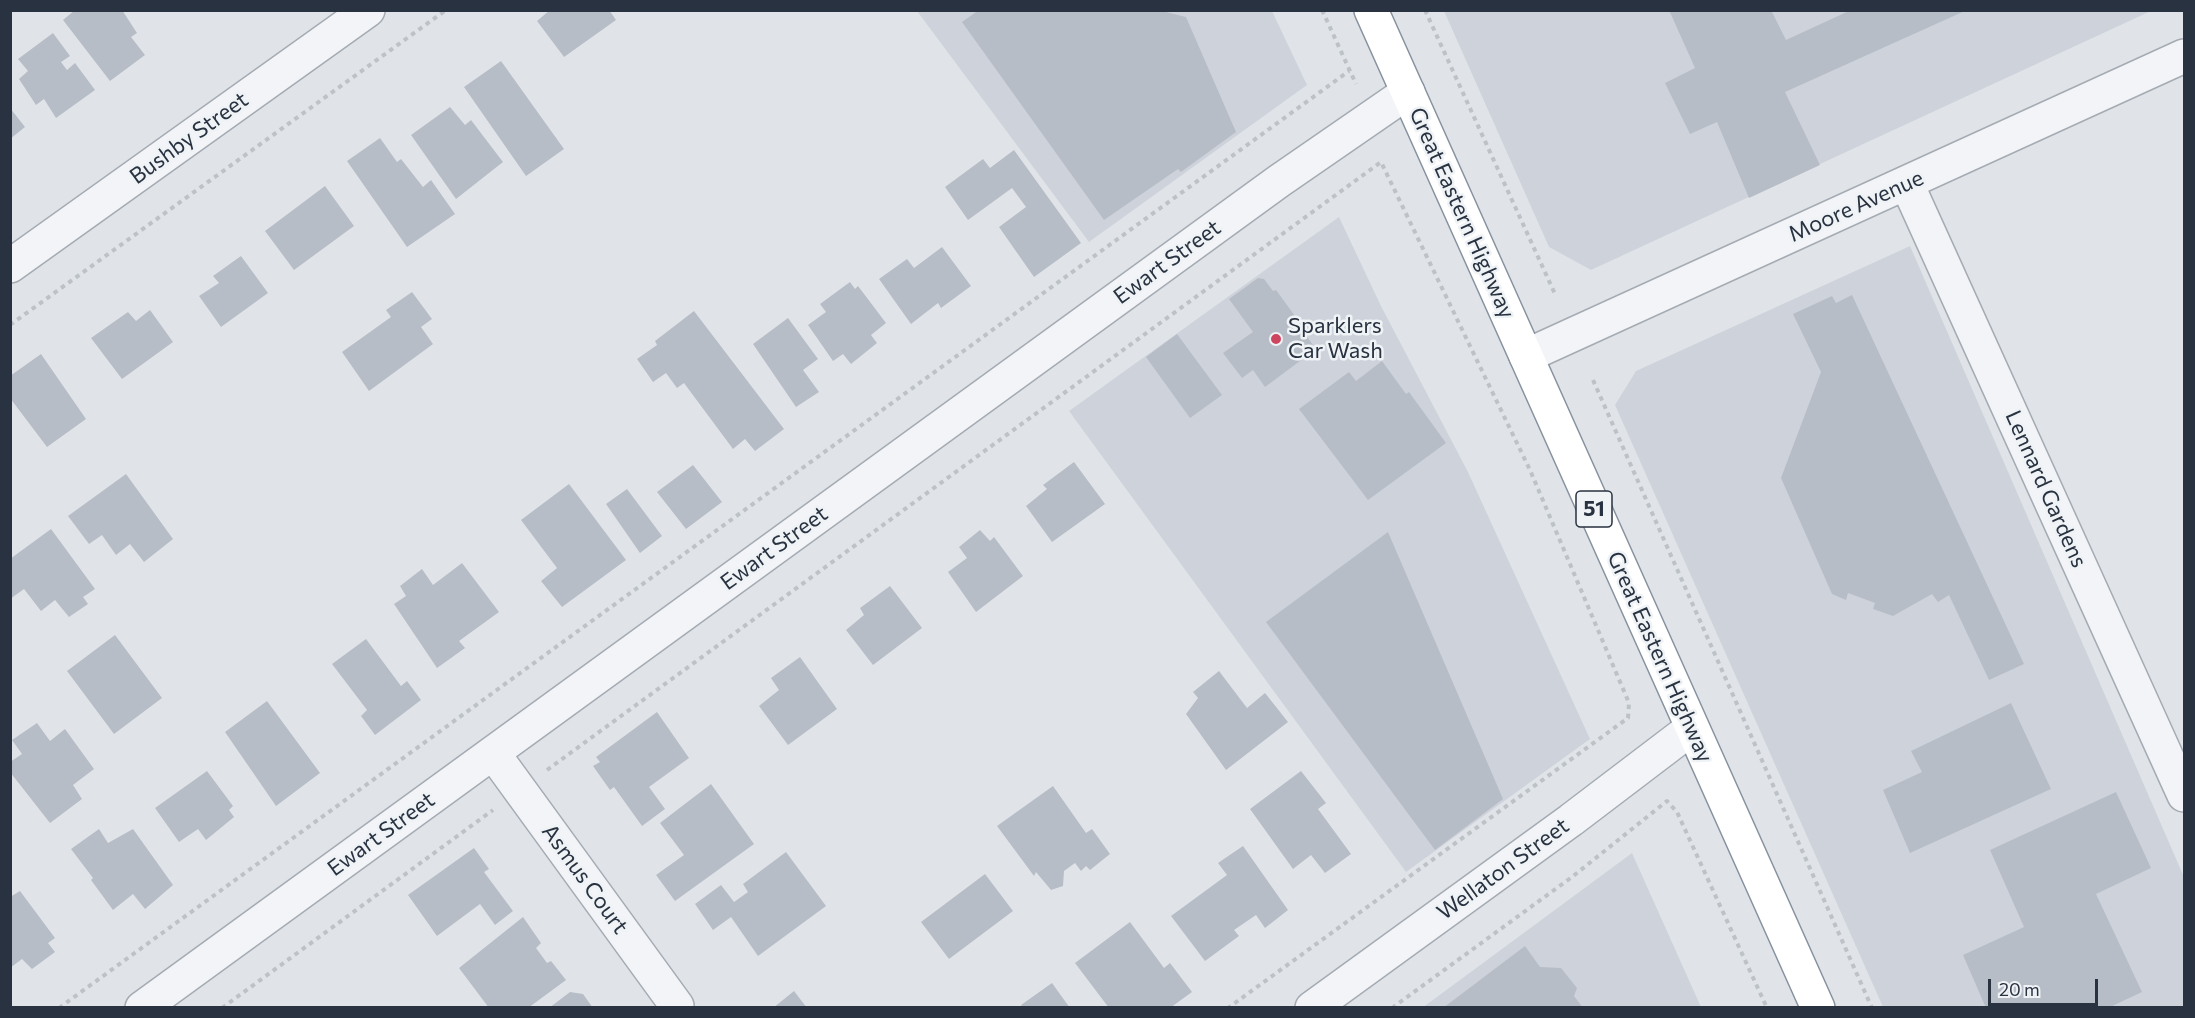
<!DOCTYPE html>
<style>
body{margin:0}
#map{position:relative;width:2195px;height:1018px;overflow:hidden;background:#e0e4e9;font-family:Commissioner,sans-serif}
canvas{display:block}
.frame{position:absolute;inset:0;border:12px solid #283240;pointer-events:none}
.scale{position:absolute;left:1988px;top:979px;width:110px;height:27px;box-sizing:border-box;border:3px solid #283240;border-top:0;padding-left:8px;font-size:18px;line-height:21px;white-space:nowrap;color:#283240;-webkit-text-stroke:4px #eff3f6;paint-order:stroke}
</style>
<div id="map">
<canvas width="2195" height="1018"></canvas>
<div class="frame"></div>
<div class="scale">20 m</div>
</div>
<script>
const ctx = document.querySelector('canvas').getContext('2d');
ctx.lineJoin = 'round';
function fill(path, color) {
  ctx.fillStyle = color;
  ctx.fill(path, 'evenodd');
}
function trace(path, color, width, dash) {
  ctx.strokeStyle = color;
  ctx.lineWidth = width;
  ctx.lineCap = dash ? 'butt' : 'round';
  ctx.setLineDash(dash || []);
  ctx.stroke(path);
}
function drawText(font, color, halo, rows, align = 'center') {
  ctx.font = font + ' Commissioner,sans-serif';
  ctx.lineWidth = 5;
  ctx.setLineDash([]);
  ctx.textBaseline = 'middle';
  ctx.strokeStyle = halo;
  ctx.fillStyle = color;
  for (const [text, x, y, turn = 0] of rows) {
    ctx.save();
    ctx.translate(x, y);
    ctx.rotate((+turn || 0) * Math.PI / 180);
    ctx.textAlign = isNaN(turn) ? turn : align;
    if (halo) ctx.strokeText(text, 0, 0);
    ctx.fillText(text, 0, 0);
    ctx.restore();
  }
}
const built = new Path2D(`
 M917,11H1272L1307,85L1089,242Z
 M1444,11H2151L1591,270L1549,247Z
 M1339,217L1381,306L1468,472L1590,739L1406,872L1069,411Z
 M1910,246L2184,877V1007H1883L1615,405L1636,371Z
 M1632,853L1701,1007L1422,1008Z`);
const building = new Path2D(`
 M75,10H122L137,33L131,37L145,55L110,81L63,20Z
 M550,10H609L616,20L564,57L537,21Z
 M979,10H1158L1186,17L1236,132L1181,172L1178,169L1104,220L962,22Z
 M1669,10H1771L1786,40L1851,10H1967L1785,92L1820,165L1749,198L1717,122L1690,134L1665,83L1695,68Z
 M53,33L70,56L61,62L67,70L75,63L95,90L56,118L44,99L36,105L19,79L28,71L18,59Z
 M501,61L564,149L526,176L464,87Z
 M450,107L465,125L471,120L503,162L456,199L411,135Z
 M10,108L25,127L10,139Z
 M380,138L397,162L401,159L423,187L431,180L455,214L407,247L347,161Z
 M1014,150L1081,243L1034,277L999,227L1026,207L1012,188L968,220L945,187L983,159L990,168Z
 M325,186L354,226L294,270L265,231Z
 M942,247L971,286L941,308L938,303L911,324L879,279L907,259L914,268Z
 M241,256L268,293L221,327L199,296L219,283L213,276Z
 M1258,278L1264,279L1273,291L1276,290L1303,327L1302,330L1313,345L1312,352L1265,387L1253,370L1242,378L1223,353L1253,332L1229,299Z
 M850,282L855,289L858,286L886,323L871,335L877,343L851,364L843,354L833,361L808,325L826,312L820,304Z
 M412,292L432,319L421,327L433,344L369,391L342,352L391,317L386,310Z
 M1852,295L2024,664L1989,680L1949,595L1938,602L1932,594L1893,616L1873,609L1875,603L1848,593L1846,600L1832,594L1781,478L1821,372L1793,314L1832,296L1836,303Z
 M150,310L173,342L122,379L91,338L128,312L136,321Z
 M694,311L784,429L755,451L745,439L733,449L684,383L677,388L666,373L653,382L637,359L657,345L655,341Z
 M788,318L818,359L803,370L819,392L796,407L753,344Z
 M1177,334L1222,395L1190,418L1146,357Z
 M41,354L86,419L47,447L10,398V376Z
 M1382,361L1406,394L1409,392L1446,443L1368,500L1299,409L1349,372L1356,381Z
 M1074,462L1105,504L1052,542L1026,506L1047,489L1043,485Z
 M693,465L722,502L686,529L657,492Z
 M126,474L173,539L144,562L130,544L116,555L102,535L89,544L68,516Z
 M569,484L626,560L562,607L541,581L557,568L521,520Z
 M627,489L662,536L640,553L606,504Z
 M51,529L95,589L83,597L88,604L69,617L55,600L41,611L24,589L10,599V559Z
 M980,530L990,541L994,537L1023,576L976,612L948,572L967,558L959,547Z
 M1388,532L1503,799L1435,850L1266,622Z
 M462,563L499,612L459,641L465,648L437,668L394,604L406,596L400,586L422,569L433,585Z
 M890,586L922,628L873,665L846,630L864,615L860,608Z
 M115,635L162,698L114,734L67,671Z
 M366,639L401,686L407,681L421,700L375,735L361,716L367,710L332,664Z
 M800,657L837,709L788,745L759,706L779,690L771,678Z
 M1219,671L1247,708L1265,693L1288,722L1226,770L1186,714L1198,698L1193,692Z
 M267,701L320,773L276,806L225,732Z
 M2011,703L2051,789L1910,853L1883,790L1922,772L1911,751Z
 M657,712L689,758L649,787L665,809L642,826L614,787L610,790L593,766L600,762L596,757Z
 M37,723L50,741L65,729L94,769L73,785L82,799L50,823L10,772V762L22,754L12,740Z
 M207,771L233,806L229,810L234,817L206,840L198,829L179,842L155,808Z
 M1301,771L1326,803L1318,809L1351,854L1325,873L1311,855L1293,869L1250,809Z
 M711,784L754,844L675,901L656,875L684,855L660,823Z
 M1053,786L1086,833L1092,829L1110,854L1090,870L1086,866L1081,871L1075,863L1064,871L1063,886L1051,890L1036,872L1034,876L997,826Z
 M2116,792L2151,868L2096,894L2142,992L2108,1008H1986L1963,955L2024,927L1990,850Z
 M99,829L108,843L133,829L173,885L145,909L133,894L113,910L91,880L93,878L71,849Z
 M1243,846L1288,910L1265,928L1256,915L1234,930L1239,936L1205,961L1171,916L1227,875L1218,863Z
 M474,848L489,869L484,872L513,911L495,925L480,904L437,936L408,895Z
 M786,852L826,906L758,956L731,917L713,930L695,904L721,885L734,902L748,892L743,884Z
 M985,874L1013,911L949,959L921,922Z
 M20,891L55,938L48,943L55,952L32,969L22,959L10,968V897Z
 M523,917L541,943L536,948L547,963L551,961L566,980L528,1008H489L459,968Z
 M1130,922L1164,968L1170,963L1192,992L1170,1008H1109L1075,963Z
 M1525,946L1540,967L1561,968L1577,988L1574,996L1583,1008H1443Z
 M1052,983L1070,1008H1023L1021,1005Z
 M794,991L807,1008H773Z
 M570,992L583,994L593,1008H549Z`);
const path = new Path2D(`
 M1322,10L1356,84
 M1425,10L1555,294
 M10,325L446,10
 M1593,380L1872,1008
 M547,770L1381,162L1530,470L1629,703L1628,718L1228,1008
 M59,1008L1349,71
 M222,1008L493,810
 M1392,1008L1572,877L1667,801L1677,812L1767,1008`);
const minor = new Path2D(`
 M1907,184L2184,795
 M10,266L368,10
 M1526,356L2184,56
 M493,753L677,1006
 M142,1008L1279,181L1408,92
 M1312,1008L1571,820L1692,728`);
const trunk = new Path2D(`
 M1371,10L1818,1008`);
const markers = [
 [1276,339,6,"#ce4560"]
];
const shields = [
 [1594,509,36]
];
const shieldNames = [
 ["51",1594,509]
];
const streetNames = [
 ["Bushby Street",189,138,-36],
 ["Moore Avenue",1856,206,-24],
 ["Great Eastern Highway",1462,213,66],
 ["Ewart Street",1167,262,-36],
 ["Lennard Gardens",2046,489,66],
 ["Ewart Street",774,548,-36],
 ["Great Eastern Highway",1660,657,66],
 ["Ewart Street",381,834,-36],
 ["Wellaton Street",1503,869,-36],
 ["Asmus Court",585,879,54]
];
const poiNames = [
 ["Sparklers",1288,326],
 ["Car Wash",1288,351]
];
fill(built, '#ced3db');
fill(building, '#b7bdc6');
trace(minor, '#a5abb3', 36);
trace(trunk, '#87929f', 36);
trace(path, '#bdc2c7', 4, [4.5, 4.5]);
trace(minor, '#f2f4f7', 33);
trace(trunk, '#fff', 33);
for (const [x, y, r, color] of markers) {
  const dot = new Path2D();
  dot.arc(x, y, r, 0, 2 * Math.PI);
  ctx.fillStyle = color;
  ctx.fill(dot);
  trace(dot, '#eff3f6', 2);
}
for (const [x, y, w] of shields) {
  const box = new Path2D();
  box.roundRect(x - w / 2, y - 18, w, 36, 4.5);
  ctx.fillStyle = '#eff3f6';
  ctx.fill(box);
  trace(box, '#283240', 1.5);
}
drawText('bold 21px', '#283240', null, shieldNames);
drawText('22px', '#283240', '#eff3f6', streetNames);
drawText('22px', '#283240', '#eff3f6', poiNames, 'left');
</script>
